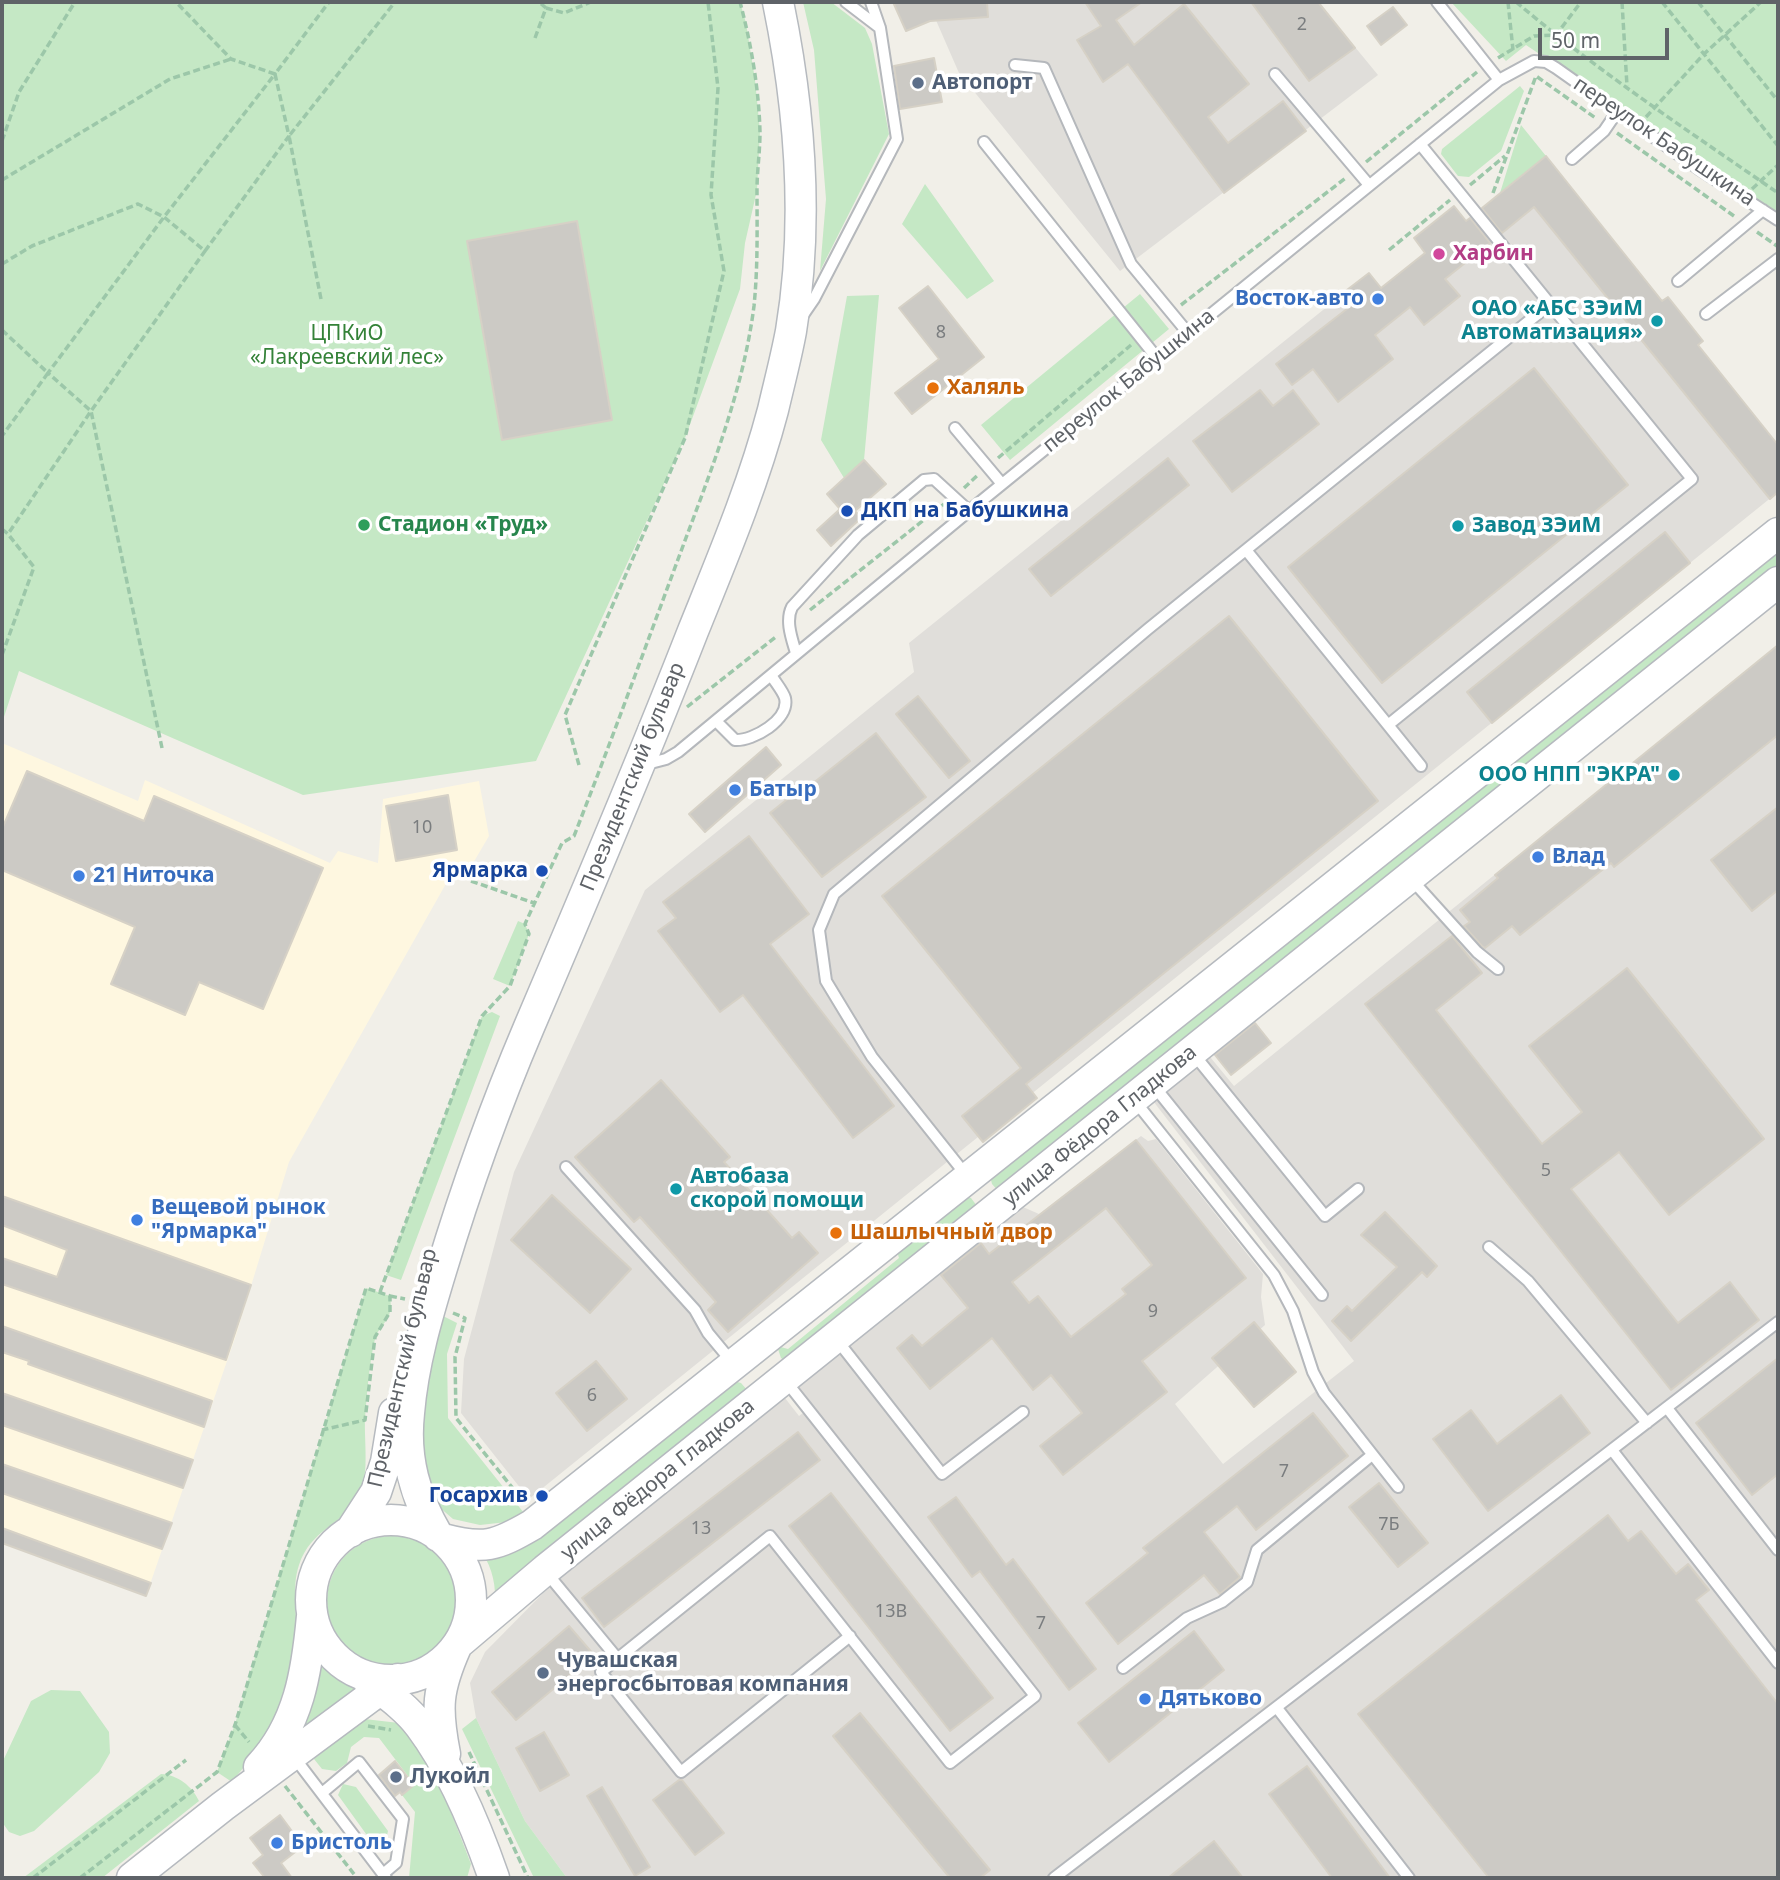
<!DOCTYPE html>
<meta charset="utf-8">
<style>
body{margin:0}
#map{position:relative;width:1780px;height:1880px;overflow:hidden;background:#f1efe8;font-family:"Noto Sans",sans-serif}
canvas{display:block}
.frame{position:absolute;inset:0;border:4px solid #5f6368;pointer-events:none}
.scale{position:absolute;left:1538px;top:28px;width:131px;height:32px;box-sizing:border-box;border:4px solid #5f6368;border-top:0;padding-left:9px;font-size:21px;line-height:24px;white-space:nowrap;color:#5f6368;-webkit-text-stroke:5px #fff;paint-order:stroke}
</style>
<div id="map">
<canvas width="1780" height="1880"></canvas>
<div class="frame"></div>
<div class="scale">50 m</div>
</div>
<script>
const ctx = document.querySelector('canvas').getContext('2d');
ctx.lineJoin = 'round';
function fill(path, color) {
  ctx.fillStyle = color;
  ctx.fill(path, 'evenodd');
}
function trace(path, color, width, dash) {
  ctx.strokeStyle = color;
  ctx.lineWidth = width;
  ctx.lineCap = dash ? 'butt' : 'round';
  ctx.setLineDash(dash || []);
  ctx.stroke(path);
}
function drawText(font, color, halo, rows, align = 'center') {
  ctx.font = font + ' "Noto Sans",sans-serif';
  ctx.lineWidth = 7;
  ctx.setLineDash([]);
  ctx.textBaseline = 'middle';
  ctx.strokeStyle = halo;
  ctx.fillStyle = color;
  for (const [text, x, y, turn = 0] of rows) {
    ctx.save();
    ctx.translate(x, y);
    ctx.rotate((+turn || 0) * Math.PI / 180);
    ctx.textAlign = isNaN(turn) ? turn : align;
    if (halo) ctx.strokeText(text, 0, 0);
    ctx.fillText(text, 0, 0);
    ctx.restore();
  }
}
const commercial = new Path2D(`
 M2,743L138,801L145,780L330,863L338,851L378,863L383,799L479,781L489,836L469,870L452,873L289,1162L236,1335L146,1596L2,1543Z`);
const industrial = new Path2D(`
 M928,2H1318L1378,75L1120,271L959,73Z
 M1546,156L1662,300L1668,297L1703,341L1698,346L1778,445V492L529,1499L461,1413L464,1359L514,1172L645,890L914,672L909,643L1369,273L1382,288L1425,253L1414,238L1454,206L1472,228L1491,213L1485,205Z
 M1778,645V1878H567L525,1821L476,1718L470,1683L485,1652L561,1575L785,1398L799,1416L813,1405L798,1385L844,1348L1023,1207L1039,1214L1141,1136L1148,1141L1156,1139L1263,1274L1261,1297L1265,1325L1175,1404L1223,1464L1354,1361L1150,1097L1206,1052L1234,1086Z`);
const green = new Path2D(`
 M2,2H740L746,23L755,80L760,131L757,190L745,243L740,289L685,438L536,761L303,795L19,671L2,723Z
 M803,2H831L865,28L872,44L889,134L820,271L826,199L814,50Z
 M1451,2H1778V214L1526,45L1506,61Z
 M1520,86L1524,91L1501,151L1469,177L1458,176L1441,154L1442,149Z
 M1521,125L1546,156L1500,193Z
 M925,184L994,281L967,299L902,224Z
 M1140,294L1169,329L1010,460L981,425Z
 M879,295L864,460L844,478L821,440L847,296Z
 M1778,545V575L999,1192L992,1184L990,1176Z
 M518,921L525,924L529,934L510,986L493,979Z
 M492,1012L500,1016L401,1280L386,1275L482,1016Z
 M964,1195L971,1198L977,1206L789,1364L781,1358L777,1346L788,1349L899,1258L895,1245Z
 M366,1288L390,1296C390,1300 392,1307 390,1312C388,1322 377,1329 375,1339C369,1364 367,1393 365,1419C364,1441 370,1480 358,1498C341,1526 311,1529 299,1565C291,1589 298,1614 296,1639C289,1702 271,1735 232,1782L217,1772L235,1724Z
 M437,1313L457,1323L447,1354L448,1418L524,1513L507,1522L480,1525L453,1519L438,1506L414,1439Z
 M734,1381L741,1383L748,1391L495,1606C496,1585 493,1570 482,1552Z
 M327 1601a65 65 0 1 1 130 0a65 65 0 1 1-130 0Z
 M318,1658L357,1690L295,1740Z
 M51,1690L80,1691L109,1732L110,1753L99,1772L34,1831L20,1836L9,1832L2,1822V1763L31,1701Z
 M356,1718L399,1723L434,1768L471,1864L467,1878H409L415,1812L402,1795L414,1784L379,1738L364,1737L351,1747L347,1763L336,1771L322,1769L314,1759L322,1741Z
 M476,1718L525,1821L567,1878H534L462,1729Z
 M161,1774C178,1775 192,1786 199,1801L102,1878H23Z
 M343,1784L356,1787L388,1831L385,1844L374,1845L338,1795Z`);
const building = new Path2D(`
 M893,2H987L988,17L930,21L906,31Z
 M1085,2H1142L1116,20L1134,45L1184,4L1249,84L1208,117L1228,143L1283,101L1306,131L1224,193L1128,64L1103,82L1077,40L1101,26Z
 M1251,2H1318L1355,48L1309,81Z
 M1393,7L1407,25L1381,45L1367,26Z
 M934,58L942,102L900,109L894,66Z
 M1546,156L1662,301L1668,297L1703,341L1698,345L1778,445V492L1770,499L1534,207L1502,233L1482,208Z
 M1454,206L1466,221L1470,218L1490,243L1445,279L1460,296L1424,325L1410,307L1375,335L1393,359L1338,402L1313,369L1292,385L1276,364L1352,305L1343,293L1369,273L1381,288L1425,253L1414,238Z
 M577,221L612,420L502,440L467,241Z
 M928,286L984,357L912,414L895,393L939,359L899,308Z
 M1534,368L1628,485L1382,683L1288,567Z
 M1260,390L1273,406L1293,390L1319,424L1232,492L1193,441Z
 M1168,458L1189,485L1051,596L1029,569Z
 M864,460L886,484L855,511L861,518L831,546L817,530L840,509L827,494Z
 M1665,532L1690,563L1492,723L1467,692Z
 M1229,616L1378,801L1026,1084L1037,1098L983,1142L962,1116L1021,1068L882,896Z
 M1778,645V735L1614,867L1611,863L1520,935L1512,926L1485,948L1482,946L1464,926L1470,922L1460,910L1498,878L1495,875Z
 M918,696L970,761L949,778L896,714Z
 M876,733L926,797L822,877L770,813L795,793L797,796Z
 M766,747L781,765L705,832L689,814Z
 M27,771L144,821L154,796L323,868L263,1009L199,982L185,1015L111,984L135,927L2,870V829Z
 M448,795L457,850L396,861L386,806Z
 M1778,807V890L1752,911L1711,860Z
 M749,836L809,914L770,944L894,1106L853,1138L743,995L720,1012L658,931L676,918L663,902Z
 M1452,936L1482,973L1436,1010L1542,1144L1582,1112L1529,1046L1627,968L1764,1139L1669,1215L1619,1152L1571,1189L1678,1323L1730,1282L1759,1320L1671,1390L1365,1004Z
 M1255,1023L1271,1043L1231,1075L1215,1055Z
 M661,1080L730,1157L724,1162L792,1238L799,1232L818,1253L728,1332L708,1310L716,1302L640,1217L634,1222L575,1157Z
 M1136,1140L1246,1278L1142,1361L1167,1392L1063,1475L1040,1446L1082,1413L1051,1375L1033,1390L992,1338L930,1389L897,1348L912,1335L922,1346L968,1308L941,1275L981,1243L989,1254ZM1106,1208L1152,1265L1122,1289L1126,1294L1071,1337L1038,1296L1029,1303L1012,1282Z
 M552,1195L631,1269L590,1313L511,1240Z
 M2,1196L251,1285L226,1360L2,1284V1258L57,1277L67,1250L2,1225Z
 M1385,1212L1437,1266L1427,1277L1422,1272L1351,1341L1332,1321L1347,1306L1352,1311L1397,1267L1361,1235Z
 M1254,1322L1296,1372L1254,1407L1212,1358Z
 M2,1326L212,1401L204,1427L28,1364L29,1361L2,1352Z
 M1778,1358V1474L1752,1495L1696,1423Z
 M596,1361L627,1399L587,1431L556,1393Z
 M2,1393L193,1460L183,1488L2,1425Z
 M1561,1395L1590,1433L1488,1511L1433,1439L1471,1410L1497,1444Z
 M1313,1413L1348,1456L1256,1530L1237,1506L1204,1532L1240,1577L1220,1594L1204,1575L1118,1644L1086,1603L1148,1553L1143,1548Z
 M798,1432L820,1460L604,1627L582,1598Z
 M2,1464L172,1523L162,1549L2,1493Z
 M1379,1483L1428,1543L1398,1567L1349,1507Z
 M831,1493L993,1698L950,1731L789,1526Z
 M956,1497L1006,1565L1013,1559L1096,1669L1069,1690L980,1571L972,1577L928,1517Z
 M1608,1515L1628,1541L1641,1531L1676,1574L1688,1564L1709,1590L1696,1600L1778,1704V1878H1489L1358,1714Z
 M2,1528L151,1583L146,1596L2,1543Z
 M569,1626L594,1655L516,1720L492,1692Z
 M1194,1631L1224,1670L1109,1762L1078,1723Z
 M860,1713L990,1870L980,1878H950L833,1736Z
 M544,1732L569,1775L540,1791L516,1748Z
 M395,1761L414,1785L402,1795L400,1792L395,1796L379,1775Z
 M1307,1766L1390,1878H1332L1269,1794Z
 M679,1780H682L724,1833L695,1855L653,1800Z
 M602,1787L650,1867L635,1876L587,1796Z
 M280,1815L303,1846L281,1863L292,1878H265L253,1863L263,1855L250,1838Z
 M1214,1841L1243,1878H1168Z`);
const path = new Path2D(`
 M1508,2L1513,50
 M1516,2C1599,72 1690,132 1778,193
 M1622,2L1627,86
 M1662,2L1778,146
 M1698,2L1778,101
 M546,8L564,13L591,2
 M535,38L546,8L539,2
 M1498,58L1534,36L1556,35L1581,2
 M1646,117L1704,54L1761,2
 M1617,133L1734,216
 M2,141L19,92L75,2
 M1366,162L1477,72
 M2,180L170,79L231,59
 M1470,185L1505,156
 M1752,189L1778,165
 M1493,193L1536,76L1597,119
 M1757,232L1777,246
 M1389,250L1450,200
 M2,264L32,246L138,204L164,217L205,251L289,136L275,74L329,2
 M321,299L289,136L395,2
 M1181,305L1347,177
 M2,330L48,373L2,436
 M998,458L1131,345
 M964,488L979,474
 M2,529L8,534L91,411L205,251
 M810,610L944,504
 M2,655L34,567L8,534
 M687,707L777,636
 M162,748L91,411L48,373L164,217L275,74L231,59L176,2
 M579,765L565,715L685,438L724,271L711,195L718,88L708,2
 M471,881L534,903
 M380,1292L482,1016L510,986L529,934L525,924L562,843L574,836C611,742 645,648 680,554C710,473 743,392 754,306C758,266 757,230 757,190C757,171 760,152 760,132C759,89 751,43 740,2
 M390,1296L405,1299
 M453,1313L465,1318L455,1357L456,1418L524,1502
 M235,1725L249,1742
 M368,1726L391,1730
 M469,1752L528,1878
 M285,1786L357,1878
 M33,1878L186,1760
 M80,1878L217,1772L235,1725L366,1288L390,1296V1312L375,1337L365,1420L322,1430`);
const lane = new Path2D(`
 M846,2L880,28
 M1437,2L1499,80
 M1015,65L1044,68L1131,264L1188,333
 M1275,74L1369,185
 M984,142L1157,358
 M1572,159L1604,131L1617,112
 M1678,281L1763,210
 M1706,314L1778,259
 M803,315L814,299L897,139L880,28L871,2
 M955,428L1002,484
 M1246,550L1388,725L1692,479L1420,144
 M796,653C792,639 785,621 792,607L858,535L924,480L934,479L969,511
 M716,721L735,740C753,741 790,720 785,698C783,691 775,682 771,675
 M1388,725L1421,766
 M643,765L666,759L678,752L969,511L1499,80L1534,61L1546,62L1556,68L1699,169L1778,220
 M1412,880L1477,952L1498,969
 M1192,1052L1325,1216L1358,1189
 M1154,1086L1322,1295
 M1135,1101L1274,1275L1293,1311L1313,1372L1324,1393L1398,1487
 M566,1167L695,1310L708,1333L732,1362
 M966,1175L872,1057L826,981L819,930L834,894L1148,629L1550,304
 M1489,1247L1528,1281L1647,1423
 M837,1340L942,1474L1023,1412
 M785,1380L1035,1696L950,1763L770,1536L601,1672L681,1772L850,1636
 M1667,1408L1778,1550
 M1612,1450L1778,1663
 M546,1572L617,1658
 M1123,1668L1187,1618L1222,1602L1247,1582L1257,1550L1372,1455
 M1277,1708L1409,1878
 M294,1757L386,1878
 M322,1793L359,1762L403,1819L396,1863L383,1874
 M1054,1878L1778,1322`);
const secondary = new Path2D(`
 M311 1600a80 80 0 1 1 160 0a80 80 0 1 1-160 0Z
 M350,1532L376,1492L386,1462L394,1413
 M438,1536C415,1497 404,1458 409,1413C413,1364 427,1317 441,1271C466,1188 495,1107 529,1027C585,896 641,764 693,631C722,559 753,486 773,410C779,384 786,358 791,331C809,223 800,109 778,2
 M443,1539C484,1550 496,1546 532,1525L1778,533
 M460,1642L545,1570L1778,582
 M367,1679C385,1693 406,1707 420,1726C453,1770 476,1826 494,1878
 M445,1754C436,1708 437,1690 456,1647
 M259,1767C299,1725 307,1671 312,1616
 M132,1878L223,1806L370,1697L398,1679`);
const markers = [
 [918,83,7,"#5c6f8a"],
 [1439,254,7,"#d1479c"],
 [1378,299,7,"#3f7fe0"],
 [1657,321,7,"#0f9aa8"],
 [933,388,7,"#e8710a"],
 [847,511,7,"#1a4fb4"],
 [364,525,7,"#2e9e5b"],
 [1458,526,7,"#0f9aa8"],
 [1674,775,7,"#0f9aa8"],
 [735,790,7,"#3f7fe0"],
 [1538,857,7,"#3f7fe0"],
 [542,871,7,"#1a4fb4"],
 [79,876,7,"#3f7fe0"],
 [676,1189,7,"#0f9aa8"],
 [137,1220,7,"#3f7fe0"],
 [836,1233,7,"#e8710a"],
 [542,1496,7,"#1a4fb4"],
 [543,1673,7,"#5c6f8a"],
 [1145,1699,7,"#3f7fe0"],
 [396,1777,7,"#5c6f8a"],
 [277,1843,7,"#3f7fe0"]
];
const numberNames = [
 ["2",1302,25],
 ["8",941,333],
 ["10",422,828],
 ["5",1546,1171],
 ["9",1153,1312],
 ["6",592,1396],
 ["7",1284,1472],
 ["7Б",1389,1525],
 ["13",701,1529],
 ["13В",891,1612],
 ["7",1041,1624]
];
const serviceNames = [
 ["Автопорт",932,83],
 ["Чувашская",557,1661],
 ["энергосбытовая компания",557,1685],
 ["Лукойл",410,1777]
];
const streetNames = [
 ["переулок Бабушкина",1664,142,34],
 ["переулок Бабушкина",1129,381,-39],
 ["Президентский бульвар",633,777,-68],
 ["улица Фёдора Гладкова",1100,1126,-39],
 ["Президентский бульвар",403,1368,-77],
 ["улица Фёдора Гладкова",658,1480,-39]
];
const hotelNames = [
 ["Харбин",1453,254]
];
const shopNames = [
 ["Восток-авто",1364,299,"right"],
 ["Батыр",749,790],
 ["Влад",1552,857],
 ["21 Ниточка",93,876],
 ["Вещевой рынок",151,1208],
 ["\"Ярмарка\"",151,1232],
 ["Дятьково",1159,1699],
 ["Бристоль",291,1843]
];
const cultureNames = [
 ["ОАО «АБС ЗЭиМ",1643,309],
 ["Автоматизация»",1643,333],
 ["Завод ЗЭиМ",1472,526,"left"],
 ["ООО НПП \"ЭКРА\"",1660,775],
 ["Автобаза",690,1177,"left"],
 ["скорой помощи",690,1201,"left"]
];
const parkNames = [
 ["ЦПКиО",347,334],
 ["«Лакреевский лес»",347,358]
];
const foodNames = [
 ["Халяль",947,388],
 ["Шашлычный двор",850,1233]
];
const transitNames = [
 ["ДКП на Бабушкина",861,511,"left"],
 ["Ярмарка",528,871],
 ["Госархив",528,1496]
];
const leisureNames = [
 ["Стадион «Труд»",378,525]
];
fill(commercial, '#fef7e0');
fill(industrial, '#e0deda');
fill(green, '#c5e8c5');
fill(building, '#cccac5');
trace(building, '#d6d1c6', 2);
trace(lane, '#b5b8bc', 14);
trace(secondary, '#b6babf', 33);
trace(path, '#9cc7a9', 3.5, [7, 3.5]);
trace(lane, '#fff', 10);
trace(secondary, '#fff', 30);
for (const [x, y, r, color] of markers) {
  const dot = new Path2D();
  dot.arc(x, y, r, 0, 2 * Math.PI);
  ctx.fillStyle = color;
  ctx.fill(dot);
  trace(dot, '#fff', 2.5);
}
drawText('18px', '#7a7d7f', null, numberNames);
drawText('bold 21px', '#4e5e75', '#fff', serviceNames, 'left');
drawText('21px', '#5f6368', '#fff', streetNames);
drawText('bold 21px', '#b23c85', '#fff', hotelNames, 'left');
drawText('bold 21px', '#366cbe', '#fff', shopNames, 'left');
drawText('bold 21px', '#0d838f', '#fff', cultureNames, 'right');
drawText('21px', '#348238', '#fff', parkNames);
drawText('bold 21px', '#c56008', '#fff', foodNames, 'left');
drawText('bold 21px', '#164399', '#fff', transitNames, 'right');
drawText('bold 21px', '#27864d', '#fff', leisureNames, 'left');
</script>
